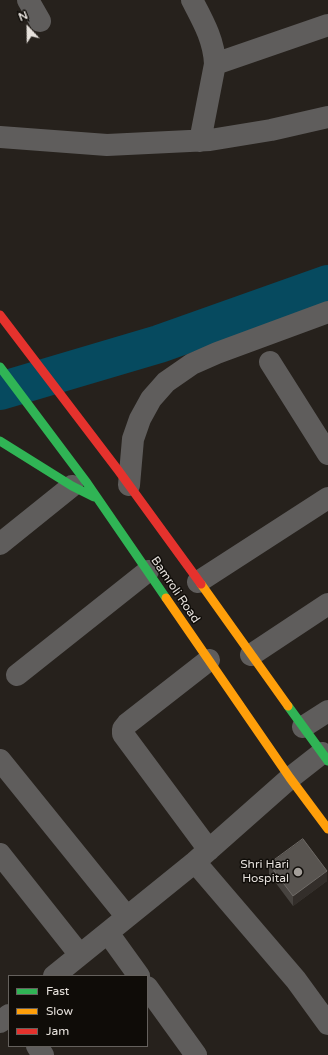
<!DOCTYPE html>
<style>
body{margin:0}
#map{position:relative;width:328px;height:1055px;overflow:hidden;background:#26211c;font-family:"Varela Round",sans-serif}
canvas{display:block}
.legend{position:absolute;left:8px;top:975px;width:140px;height:72px;box-sizing:border-box;background:#0f0c08;border:1px solid #65615d;margin:0;padding:5px 7px;list-style:none;font-size:12px;color:#e6e1dc}
.legend li{display:flex;align-items:center;gap:8px;height:20px}
.legend b{width:20px;border:1px solid #65615d}
.north{position:absolute;left:8px;top:8px;width:40px;height:40px;-webkit-text-stroke:3px #0f0c08;paint-order:stroke;rotate:338deg;font-size:11px;font-weight:700;line-height:16px;text-align:center;color:#e6e1dc}
.north::after{content:'';display:block;margin:auto;width:14px;height:18px;background:#e6e1dc;clip-path:polygon(50% 0,100% 100%,50% 72%,0 100%)}
</style>
<div id="map">
<canvas width="328" height="1055"></canvas>
<ul class="legend">
<li><b style="height:5px;background:#30b455"></b>Fast</li>
<li><b style="height:5px;background:#ff9f0a"></b>Slow</li>
<li><b style="height:5px;background:#e5322d"></b>Jam</li>
</ul>
<div class="north">N</div>
</div>
<script>
const ctx = document.querySelector('canvas').getContext('2d');
ctx.lineJoin = 'round';
function trace(path, color, width, dash) {
  ctx.strokeStyle = color;
  ctx.lineWidth = width;
  ctx.lineCap = dash ? 'butt' : 'round';
  ctx.setLineDash(dash || []);
  ctx.stroke(path);
}
function fill(path, color) {
  ctx.fillStyle = color;
  ctx.fill(path, 'evenodd');
}
function drawText(font, color, halo, rows, align = 'center') {
  ctx.font = font + ' "Varela Round",sans-serif';
  ctx.lineWidth = 3;
  ctx.setLineDash([]);
  ctx.textBaseline = 'middle';
  ctx.strokeStyle = halo;
  ctx.fillStyle = color;
  for (const [text, x, y, turn = 0] of rows) {
    ctx.save();
    ctx.translate(x, y);
    ctx.rotate((+turn || 0) * Math.PI / 180);
    ctx.textAlign = isNaN(turn) ? turn : align;
    if (halo) ctx.strokeText(text, 0, 0);
    ctx.fillText(text, 0, 0);
    ctx.restore();
  }
}
const river = new Path2D(`
 M0,391L159,344L328,284`);
const street = new Path2D(`
 M28,0L40,21
 M192,0C203,21 214,40 215,64L200,141
 M215,64L328,25
 M0,137L107,145L210,140L271,130L328,117
 M270,362L328,454
 M129,485L133,439L140,419L151,399L166,382L192,364L217,353L328,312
 M0,544L72,486
 M198,582L328,498
 M251,655L328,604
 M209,660L127,724L123,729V734L209,850
 M17,675L148,571
 M303,727L328,711
 M0,760L127,917
 M0,854L80,955
 M195,862L296,980L328,1024
 M108,933L139,976
 M54,976L195,862L290,778L322,753
 M147,987L196,1055
 M0,1022L9,1015
 M37,1046L43,1055`);
const fast = new Path2D(`
 M0,367L87,483L166,598
 M0,441L72,486L94,497
 M288,706L328,761`);
const slow = new Path2D(`
 M201,584L288,706
 M166,598L290,778L328,829`);
const jam = new Path2D(`
 M0,315L118,470L201,584`);
const wall = new Path2D(`
 M269,864L327,881L293,906L269,874Z`);
const shadedWall = new Path2D(`
 M327,871V881L293,906V896Z`);
const building = new Path2D(`
 M303,839L327,871L293,896L269,864Z`);
const markers = [
 [298,872,5,"#a39e99"]
];
const streetNames = [
 ["Bamroli Road",175,590,56]
];
const poiNames = [
 ["Shri Hari",289,865],
 ["Hospital",289,879]
];
trace(river, '#064a5f', 38);
trace(street, '#5f5d5c', 22);
trace(fast, '#30b455', 9);
trace(slow, '#ff9f0a', 9);
trace(jam, '#e5322d', 9);
fill(wall, '#47433f');
fill(shadedWall, '#332e2a');
fill(building, '#585450');
trace(building, '#6e6a66', 1);
for (const [x, y, r, color] of markers) {
  const dot = new Path2D();
  dot.arc(x, y, r, 0, 2 * Math.PI);
  ctx.fillStyle = color;
  ctx.fill(dot);
  trace(dot, '#0f0c08', 1.5);
}
drawText('12px', '#e6e1dc', '#0f0c08', streetNames);
drawText('12px', '#e6e1dc', '#0f0c08', poiNames, 'right');
</script>
